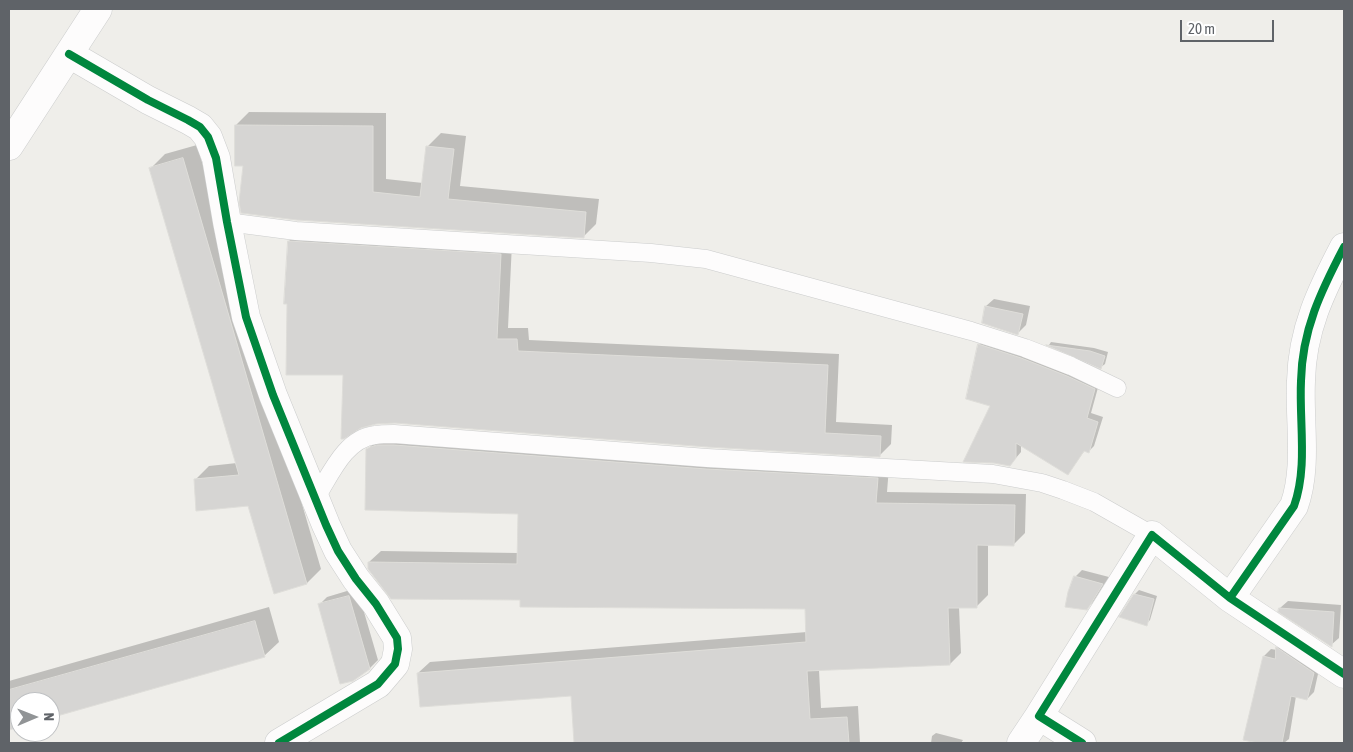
<!DOCTYPE html>
<style>
body{margin:0}
#map{position:relative;width:1353px;height:752px;overflow:hidden;background:#efeeea;font-family:"Asap Condensed",sans-serif}
canvas{display:block}
.frame{position:absolute;inset:0;border:10px solid #5f6368;pointer-events:none}
.north{position:absolute;left:10px;top:692px;width:50px;height:50px;box-sizing:border-box;background:#fff;border:1px solid #bfc1c3;border-radius:50%;rotate:89deg;font-size:14px;font-weight:700;line-height:20px;text-align:center;color:#5f6368}
.north::after{content:'';display:block;margin:auto;width:18px;height:22px;background:#919496;clip-path:polygon(50% 0,100% 100%,50% 72%,0 100%)}
.scale{position:absolute;left:1180px;top:20px;width:94px;height:22px;box-sizing:border-box;border:2px solid #5f6368;border-top:0;padding-left:6px;font-size:15px;line-height:18px;white-space:nowrap;color:#5f6368;-webkit-text-stroke:4px #fff;paint-order:stroke}
</style>
<div id="map">
<canvas width="1353" height="752"></canvas>
<div class="frame"></div>
<div class="north">N</div>
<div class="scale">20 m</div>
</div>
<script>
const ctx = document.querySelector('canvas').getContext('2d');
ctx.lineJoin = 'round';
function fill(path, color) {
  ctx.fillStyle = color;
  ctx.fill(path, 'evenodd');
}
function trace(path, color, width, dash) {
  ctx.strokeStyle = color;
  ctx.lineWidth = width;
  ctx.lineCap = dash ? 'butt' : 'round';
  ctx.setLineDash(dash || []);
  ctx.stroke(path);
}
const shadow = new Path2D(`
 M249,112L386,113V179L423,183L428,146L441,133L466,136L460,186L599,199L596,224L583,237L297,219L244,164L236,125Z
 M197,145L321,569L307,583L275,593L249,504L195,480L209,466L237,463L151,168L165,154Z
 M300,230L512,243L508,328H528L529,340L839,354L836,422L892,425L891,444L879,456L345,374L289,241Z
 M994,299L1030,306L1026,325L1018,333L986,306Z
 M984,340L1099,384L1091,413L1103,417L1094,446L1089,451L1085,450L1068,474L1021,444V452L1010,465L991,405L979,345Z
 M1051,342L1094,348L1108,352L1105,364L1101,367L1049,345Z
 M379,438L889,467L887,492L1026,494L1025,533L1014,544H988V595L976,607H959L961,653L950,664L819,670L821,708L858,706L860,743H575L573,694L418,673L430,662L807,632L806,607L521,599L369,562L381,551L518,553L520,513L367,450Z
 M1082,570L1109,577L1093,602L1086,609L1075,577Z
 M357,588L378,660L370,668L319,605L327,597Z
 M1139,590L1157,596L1150,620L1146,624L1135,594Z
 M1288,601L1341,605L1339,638L1331,645L1280,608Z
 M269,607L279,642L264,656L50,717V702H20V725L9,728V681Z
 M1284,641L1320,665L1314,692L1307,699L1296,696L1289,739L1284,743H1265L1244,739L1264,656L1271,649L1277,650V648Z
 M936,733L963,740L961,743H931L932,736Z`);
const building = new Path2D(`
 M235,125L373,126V192L420,197L426,146L454,149L448,199L586,212L584,238L297,220L241,213L239,202L243,166H235Z
 M183,158L307,584L274,594L248,506L196,511L194,479L239,475L149,168Z
 M288,241L501,254L497,339H517L518,351L828,365L825,433L881,436L880,457L708,447L395,423L376,424L361,428L344,439H341L343,375H286L287,304H284Z
 M985,306L1023,314L1018,335L982,323Z
 M978,344L1021,358L1067,376L1095,389L1087,418L1098,422L1089,453L1084,451L1068,475L1016,443V458L1010,466L994,463L963,462L990,406L966,399Z
 M1046,345L1090,351L1105,356L1101,369Z
 M377,445H394L706,469L878,478L876,503L1015,505L1014,546L977,545V608H948L950,665L807,671L810,719L847,717L849,743H574L571,696L420,707L417,673L806,642L805,609L520,607V600L391,599L368,569V562L517,564L518,514L365,510L366,449Z
 M1074,576L1103,584L1087,610L1065,607L1068,592Z
 M1134,594L1154,599L1147,626L1119,617Z
 M349,596L370,669L353,681L340,684L318,604Z
 M1279,608L1334,612L1332,647L1278,612Z
 M255,621L265,657L50,718V702H20V727L9,730V690Z
 M1276,647L1314,673L1307,700L1291,696L1282,743H1258L1243,740L1263,656L1275,659Z`);
const lane = new Path2D(`
 M227,222L296,231L651,253L706,259L971,331L1025,348L1071,366L1117,388
 M315,499C330,476 344,439 375,435C381,434 388,434 394,434L707,458L993,474L1042,483L1063,490L1094,502L1152,535`);
const street = new Path2D(`
 M69,54L148,100L188,120L200,127L208,137L216,158L227,222L246,317L273,395L326,525L338,551L356,579L376,604L397,638L398,649L395,664L378,684L279,743
 M9,146L98,9
 M1230,598L1294,506C1308,467 1299,422 1301,381C1302,330 1321,291 1344,247
 M1021,743L1039,716
 M1082,743L1039,716L1152,535L1230,598L1344,674`);
const cycleway = new Path2D(`
 M69,54L148,100L188,120L200,127L208,137L216,158L227,222L246,317L273,395L326,525L338,551L356,579L376,604L397,638L398,649L395,664L378,684L279,743
 M1230,598L1294,506C1308,467 1299,422 1301,381C1302,330 1321,291 1344,247
 M1082,743L1039,716L1152,535L1230,598L1344,674`);
fill(shadow, '#0003');
fill(building, '#d6d5d3');
trace(building, '#deddd9', 1);
trace(lane, '#cbcccc', 19);
trace(street, '#cbcccc', 29);
trace(lane, '#fdfcfc', 18);
trace(street, '#fdfcfc', 28);
trace(cycleway, '#00873e', 8);
</script>
